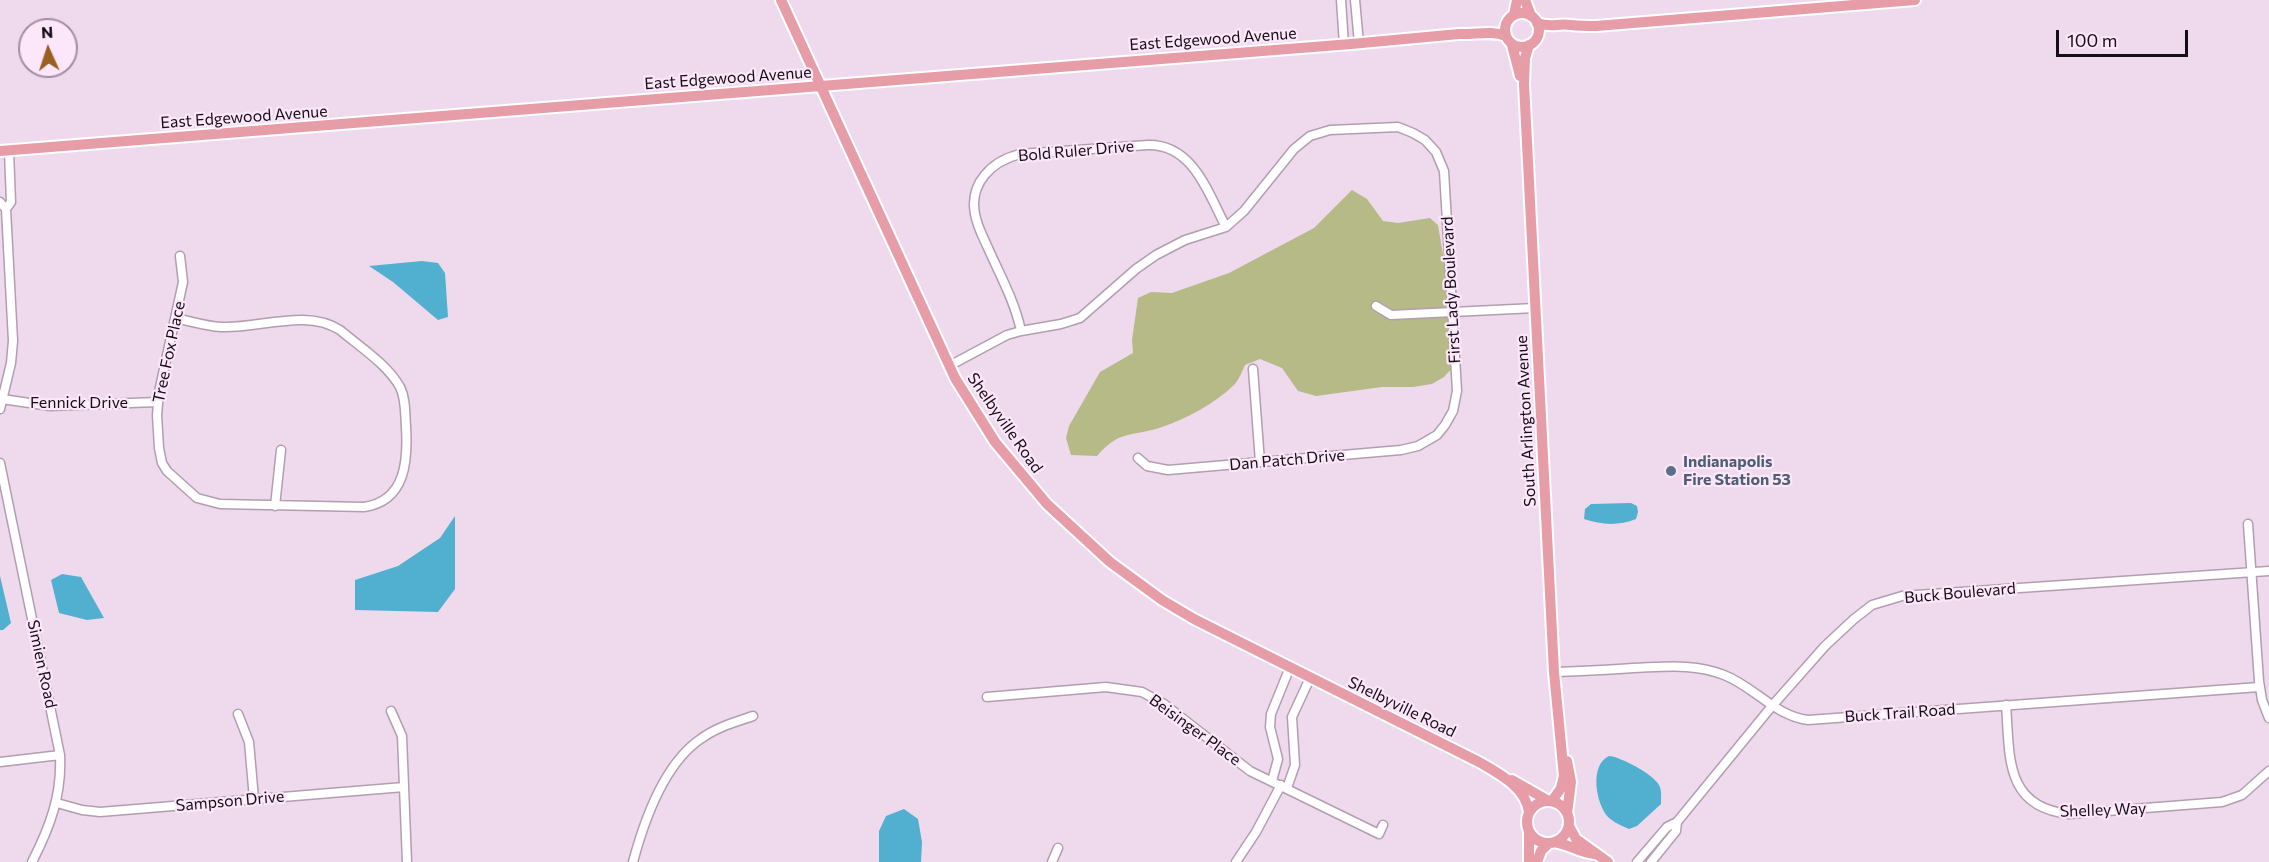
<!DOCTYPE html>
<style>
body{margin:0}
#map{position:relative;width:2269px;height:862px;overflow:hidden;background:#efd9ed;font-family:Commissioner,sans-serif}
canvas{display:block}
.north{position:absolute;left:18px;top:18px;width:60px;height:60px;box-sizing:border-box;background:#fce6fa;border:2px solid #a0909e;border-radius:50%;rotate:357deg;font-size:16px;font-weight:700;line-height:24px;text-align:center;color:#150e15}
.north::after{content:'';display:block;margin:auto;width:21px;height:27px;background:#9b6021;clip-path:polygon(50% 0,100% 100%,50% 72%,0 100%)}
.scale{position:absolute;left:2056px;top:30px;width:132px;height:27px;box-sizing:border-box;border:3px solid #150e15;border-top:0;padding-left:8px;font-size:18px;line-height:21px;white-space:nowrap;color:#150e15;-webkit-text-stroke:4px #fce6fa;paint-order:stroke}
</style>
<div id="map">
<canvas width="2269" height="862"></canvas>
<div class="north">N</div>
<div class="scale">100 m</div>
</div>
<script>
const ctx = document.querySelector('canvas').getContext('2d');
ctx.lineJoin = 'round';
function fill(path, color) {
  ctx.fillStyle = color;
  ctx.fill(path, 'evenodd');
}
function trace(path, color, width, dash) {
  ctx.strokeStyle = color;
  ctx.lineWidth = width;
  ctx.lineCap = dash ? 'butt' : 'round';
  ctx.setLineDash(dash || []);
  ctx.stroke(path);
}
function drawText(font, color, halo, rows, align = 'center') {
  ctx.font = font + ' Commissioner,sans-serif';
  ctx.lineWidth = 4.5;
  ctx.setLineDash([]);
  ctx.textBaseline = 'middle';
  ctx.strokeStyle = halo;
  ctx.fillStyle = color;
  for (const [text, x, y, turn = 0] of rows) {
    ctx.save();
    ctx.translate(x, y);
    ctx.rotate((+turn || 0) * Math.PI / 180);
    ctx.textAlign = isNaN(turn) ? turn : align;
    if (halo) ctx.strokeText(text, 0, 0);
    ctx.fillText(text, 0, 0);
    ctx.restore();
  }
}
const green = new Path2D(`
 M1352,190L1367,199L1383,221L1398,223L1430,218L1438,225L1453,313L1455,365L1444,377L1432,384L1413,387H1382L1316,396L1298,391L1282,368L1260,359L1245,365C1242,371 1239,380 1234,385C1214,404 1188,418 1162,427C1133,437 1120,429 1097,456L1071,455L1066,438L1069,426L1100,372L1133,353L1132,340L1138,298L1151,292L1172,293L1229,273L1314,228Z`);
const water = new Path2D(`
 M422,261L438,263L445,273L448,317L438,320L393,282L369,266Z
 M1631,503L1637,506L1638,512L1636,519C1619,526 1601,525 1584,519L1585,509L1591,504Z
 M455,516V589L438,612L355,610V580L398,566L440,538Z
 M62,574L81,577L104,618L87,620L59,613L51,580Z
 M0,576L11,623L3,630H0Z
 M1609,756C1621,757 1653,774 1659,785C1662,790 1661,798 1661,804L1637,826L1629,829C1622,826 1613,822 1608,817C1596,804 1589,765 1609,756Z
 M904,809L918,819L922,842L921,862H879V831L886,816Z`);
const minor = new Path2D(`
 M1341,0L1344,45
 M1355,0L1359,43
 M0,202L6,209L13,341L11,363L0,409
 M6,209L11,202L9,151
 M1376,306L1391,315L1535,308
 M175,318C190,321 206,326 221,327C259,329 306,308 340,330C360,347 387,364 400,387C406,399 405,414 406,427C408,460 406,501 364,507L220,504L197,498L167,471L162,463L159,448L157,415L159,392L183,282L180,256
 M1021,331C1015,302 1000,275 988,248C983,237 977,226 975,214C969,183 992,161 1020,154L1148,145C1193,144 1208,193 1226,227
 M949,366L1007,335L1021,331L1061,324L1080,318L1136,269L1156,255L1185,240L1226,227L1244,211L1294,149L1310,136L1330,130L1398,127L1413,133L1425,140L1436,152L1444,171L1457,391L1453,411L1445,425L1437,435L1418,446L1401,450L1168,470L1147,466L1138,458
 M1253,369L1260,462
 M2,399L50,406L157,402
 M0,463L60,755C62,795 50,827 32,862
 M275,506L281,450
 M2248,524L2259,681L2262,700L2269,718
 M1554,672C1580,671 1607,670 1633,668C1664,667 1694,663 1724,675C1755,687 1775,716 1808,720L2259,687
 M987,697L1106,687L1142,692L1164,704L1250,771L1379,834L1383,825
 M2006,705C2010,756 2004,807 2069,814L2222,802L2242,795L2269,771
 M391,711L402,736L407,862
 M238,714L249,742L254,799
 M0,762L60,755
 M1272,781L1278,759L1270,727L1271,714L1290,667
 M1287,788L1295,765L1292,717L1310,678
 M57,803L82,810L100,812L404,787
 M1677,822L1772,706L1825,646L1854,619L1872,605L1902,596L2269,571
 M633,862C644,821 665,762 702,738C717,727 736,722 753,716
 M1052,862L1058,848
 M1236,862L1256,832L1281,785
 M1637,862L1667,827L1677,822L1676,831L1651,862`);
const major = new Path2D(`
 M781,0L955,378L995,442L1047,504L1110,562L1162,600L1194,619L1479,762C1498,773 1526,787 1529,812
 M1525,0L1531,16
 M1505 30a17 17 0 1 1 34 0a17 17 0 1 1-34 0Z
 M1514,15L1517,0
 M1537,23C1551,28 1558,23 1571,25C1580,26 1587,26 1596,26L1915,0
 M1512,45L1520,76
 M1529,45L1525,58L1524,84L1554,672L1564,776L1561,788L1552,801
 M0,151L1351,44L1459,34C1475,35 1491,30 1506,36
 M1567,761L1571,782L1567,813
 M1512,780L1547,800
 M1527 822a21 21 0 1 1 42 0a21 21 0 1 1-42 0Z
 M1569,826L1576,839L1608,862
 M1529,831V862
 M1554,842C1568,844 1580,853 1595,854
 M1537,862L1541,851L1549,843`);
const markers = [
 [1671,471,6,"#5c6f8a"]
];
const streetNames = [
 ["East Edgewood Avenue",1213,39,-4],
 ["East Edgewood Avenue",728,78,-4],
 ["East Edgewood Avenue",244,117,-4],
 ["Bold Ruler Drive",1076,151,-5],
 ["First Lady Boulevard",1451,290,-93],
 ["Tree Fox Place",169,352,-78],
 ["Fennick Drive",79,403],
 ["South Arlington Avenue",1526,421,-93],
 ["Shelbyville Road",1005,423,55],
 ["Dan Patch Drive",1287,460,-5],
 ["Buck Boulevard",1960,593,-5],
 ["Simien Road",42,664,78],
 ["Shelbyville Road",1402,707,26],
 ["Buck Trail Road",1900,713,-4],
 ["Beisinger Place",1195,730,36],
 ["Sampson Drive",230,801,-5],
 ["Shelley Way",2103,810,-2]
];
const serviceNames = [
 ["Indianapolis",1683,462],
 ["Fire Station 53",1683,480]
];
fill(green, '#b6ba87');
fill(water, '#51b0cf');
trace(minor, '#b39eb1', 11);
trace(major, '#fff', 14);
trace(minor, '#fff', 8);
trace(major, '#e69da7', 10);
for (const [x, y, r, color] of markers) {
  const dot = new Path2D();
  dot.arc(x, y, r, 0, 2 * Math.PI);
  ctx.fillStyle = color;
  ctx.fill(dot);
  trace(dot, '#fce6fa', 2);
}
drawText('16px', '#150e15', '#fce6fa', streetNames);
drawText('bold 16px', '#4e5e75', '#fce6fa', serviceNames, 'left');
</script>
